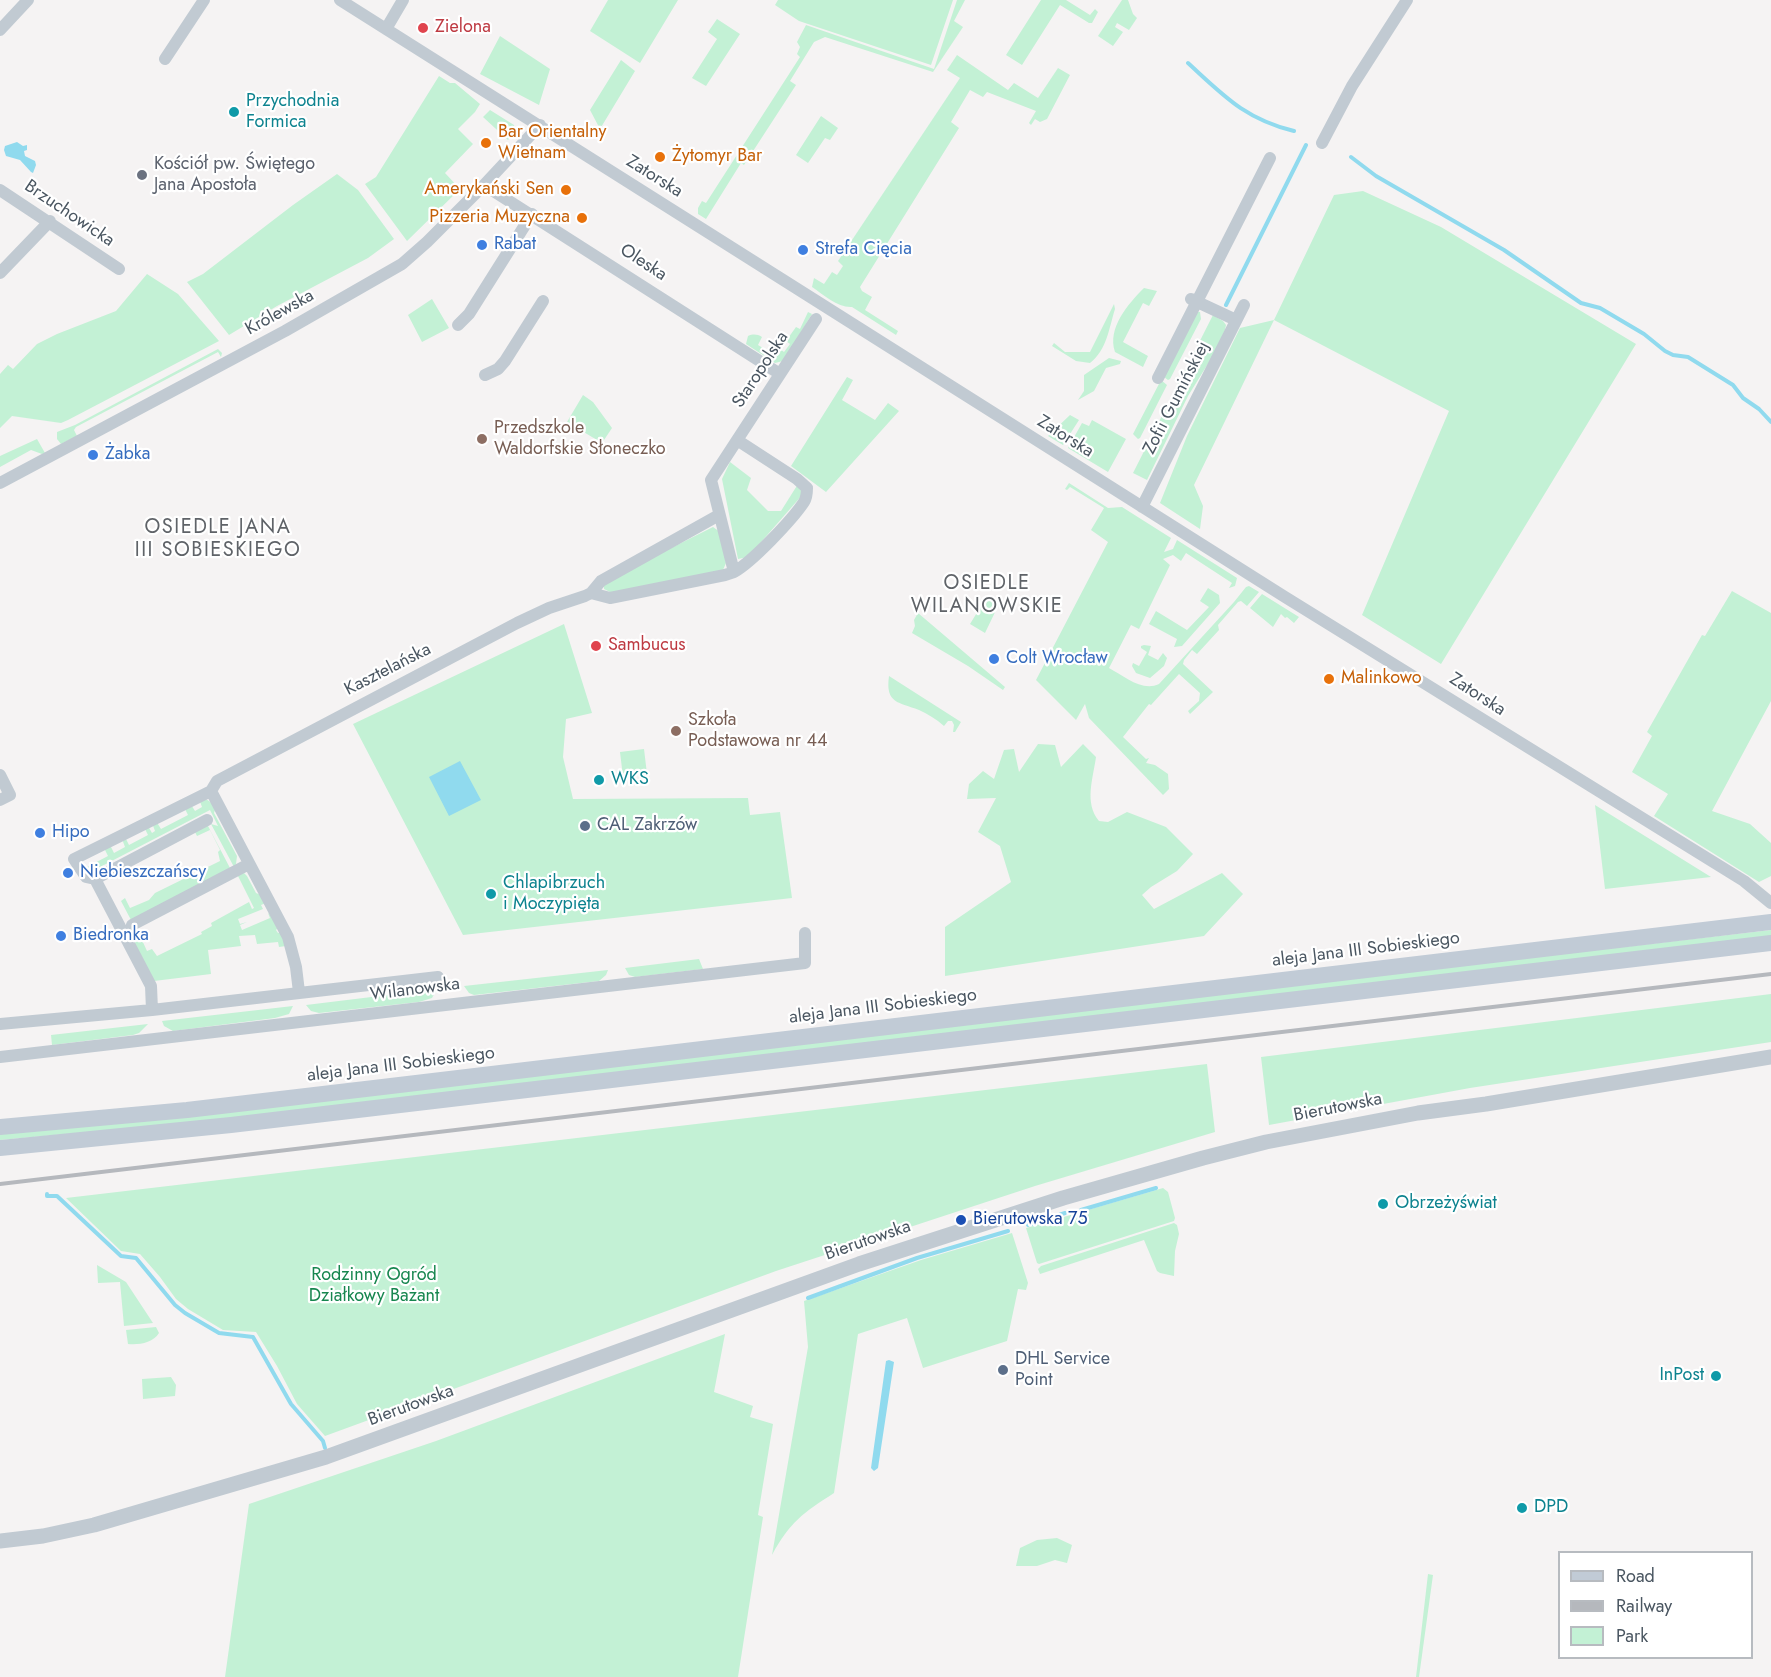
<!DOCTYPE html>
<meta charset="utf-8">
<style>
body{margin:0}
#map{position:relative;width:1771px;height:1677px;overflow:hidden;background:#f5f3f3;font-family:Jost,sans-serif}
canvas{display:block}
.legend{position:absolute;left:1558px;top:1551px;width:195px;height:108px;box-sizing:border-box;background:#fff;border:2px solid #b7bbc0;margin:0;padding:8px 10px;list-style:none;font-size:18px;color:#4a5661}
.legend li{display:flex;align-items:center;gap:12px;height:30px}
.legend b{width:30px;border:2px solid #b7bbc0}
</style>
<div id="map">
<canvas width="1771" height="1677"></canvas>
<ul class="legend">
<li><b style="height:8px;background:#c1cbd6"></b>Road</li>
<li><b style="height:8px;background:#b5b8bd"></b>Railway</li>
<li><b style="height:16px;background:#c3f1d5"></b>Park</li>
</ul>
</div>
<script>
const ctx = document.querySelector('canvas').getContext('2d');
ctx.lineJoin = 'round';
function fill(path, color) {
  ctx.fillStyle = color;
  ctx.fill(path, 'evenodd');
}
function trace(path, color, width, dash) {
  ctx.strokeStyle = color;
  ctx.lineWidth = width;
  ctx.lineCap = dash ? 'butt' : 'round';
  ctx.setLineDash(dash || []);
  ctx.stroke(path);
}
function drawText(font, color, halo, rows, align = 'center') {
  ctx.font = font + ' Jost,sans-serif';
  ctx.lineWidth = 4.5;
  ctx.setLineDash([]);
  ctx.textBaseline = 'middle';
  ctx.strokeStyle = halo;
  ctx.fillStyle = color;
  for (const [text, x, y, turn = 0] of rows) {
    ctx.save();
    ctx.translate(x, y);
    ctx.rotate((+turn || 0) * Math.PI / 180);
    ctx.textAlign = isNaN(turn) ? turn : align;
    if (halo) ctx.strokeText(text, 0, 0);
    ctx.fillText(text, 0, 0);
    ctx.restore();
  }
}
const green = new Path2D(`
 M608,0H678L640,63L590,31Z
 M778,0H953L931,65L799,21L775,5Z
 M957,0H965L954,21L963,27L933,72L825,37L814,42L790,81L796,85L744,165L741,163L706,219L698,214V208L702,201L706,203L800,57L797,54L800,47L797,42L806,25L934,69Z
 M1041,0H1066L1090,15L1095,9L1098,12L1092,23H1089L1060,5L1022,65L1006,55Z
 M1122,0H1128L1133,14L1137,18L1129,30L1117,23L1115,27L1123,32L1113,46L1098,36Z
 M717,19L740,34L706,86L692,78L717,39L708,32Z
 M500,36L550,69L539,105L480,74Z
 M957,55L1008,90L1014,83L1038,98L1058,68L1070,75L1047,119L1040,122L1035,119L1031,125L1029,123L1036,111L987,92L983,97L970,90L951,122L959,128L860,287L862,291L872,297L865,310L898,331L896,335L852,307C838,308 824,295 812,287L814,278L824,284L832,272L837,275L843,266L838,261L960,78L947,70Z
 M621,60L635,71L600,129L590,110Z
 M439,76L450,83H455L480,104L475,112L458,129L473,144L445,173L460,189L407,241L365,184L376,177Z
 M490,110L514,125L515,132L508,140L483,117Z
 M821,116L838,128L830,140L825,138L808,163L796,155Z
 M337,174L358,190L394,239L368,258L277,306L229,335L187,282L203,274L293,205Z
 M1363,191L1441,227L1636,344L1441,664L1362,615L1449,411L1274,320L1194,485L1203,506L1200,529L1160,503L1187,436L1240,328L1274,320L1334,195Z
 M147,274L178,294L219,341L68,420L61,423L12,416L0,428V374L8,365L13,369L37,344L57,334L116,311Z
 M1144,288L1157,291L1149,306L1143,303L1123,342L1148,356L1143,367L1115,352C1107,328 1128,304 1144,288Z
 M432,299L449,328L422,342L408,315Z
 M1114,304L1115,309C1109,328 1107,350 1090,363L1076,361L1052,346L1054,343L1065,352H1090Z
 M808,312L812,314L783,361L775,363L746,344L748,336C753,334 757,334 762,337L758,345L776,356L780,349L784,352L790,344L786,341L796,327L800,329Z
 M1197,312H1200L1201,319L1170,379L1168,380L1164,377Z
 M1213,315L1223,321L1226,325L1225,330L1214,354L1188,396L1147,480L1133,473Z
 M218,349L222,353L221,357L218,352L76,427L74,430L77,436L61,444L57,439V432L75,425Z
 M1109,358L1121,361L1120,364L1106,368L1094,391L1078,400L1084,391V375Z
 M847,377L853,380L842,400L875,420L888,403L899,411L826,492L791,466Z
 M1161,380L1167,385L1140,438L1138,439L1133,434Z
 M583,395L593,402L612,428L602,443L567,422Z
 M1070,415L1079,420L1063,445L1048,436Z
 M1092,420L1126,439L1108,472L1068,448L1082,423L1089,426Z
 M37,439L45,453L42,454L31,450L0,467V456Z
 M730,462L751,478L747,490L768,511H781L798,484L804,493L748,557L738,559L722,479Z
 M1069,483L1108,508L1122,507L1171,538L1164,552L1173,549L1177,540L1237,578L1235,586L1229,588L1232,583L1186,553L1181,561L1173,555L1163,559L1170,565L1139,629L1131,625L1109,668C1124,676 1142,692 1159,684L1234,602L1246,587L1249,586L1259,592L1247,606L1241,601L1238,602L1218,625L1219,630L1197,654L1192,650L1184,660L1183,664L1213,692L1190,714L1188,711L1199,701L1200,693L1179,674L1151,705L1149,704L1123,737L1146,759L1149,758L1146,763L1155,765L1168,774L1169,789L1163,795L1089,718L1085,704L1076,720L1036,680L1108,542L1091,530L1104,508L1070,487L1067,490L1065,489Z
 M713,527L720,532L726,563L723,570L612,593L604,589V585L657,555Z
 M1208,588L1219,595L1220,603L1182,646L1174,647L1177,639L1149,624L1156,611L1187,630L1209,607L1200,601Z
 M1732,591L1771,613V701L1712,811L1750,824L1771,843V876L1759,882L1654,816L1668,794L1632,772L1652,736L1647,732L1702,635L1705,636Z
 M1262,594L1299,617L1294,623L1287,617L1285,618L1281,614L1273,627L1250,608Z
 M986,598L998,606L985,633L970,624Z
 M918,613L1005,687L1003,690L968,666L912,633L915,626L914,620Z
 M564,624L592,713L566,719L563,757L573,799L748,798L750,815L780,812L792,898L463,935L353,724Z
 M1144,645L1151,646L1148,655L1158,660L1163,653L1167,658L1164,666L1150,678L1136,673L1132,666L1133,663L1139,666L1147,652L1141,648V646Z
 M889,676L961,722L955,732H953L954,725L952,721H948L944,726C936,719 928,714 919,710C899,702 885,704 889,676Z
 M1038,744L1055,745L1061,767L1083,744L1096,757C1093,779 1084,803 1099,821L1108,822L1127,812L1166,827L1193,854L1177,871L1151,887L1142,895L1154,909L1222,873L1243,894L1204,936L945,976V927L1011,882L1000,846L978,832L996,798L967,799L969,784L983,771L994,779L1004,750L1014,749L1019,772Z
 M644,749L647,774L623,777L620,752Z
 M199,799C209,799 211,801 215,810L214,813L237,856L236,864L234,867L211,824L218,826L210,810L102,866L104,871L91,876L85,868L108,856L104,848L110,845L114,853L125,847L122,839L125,837L129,845L148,835L144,827L148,826L152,833L155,831L152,823L156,821L161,829L188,815L184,807L190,803L195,811L202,807Z
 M1595,805L1711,877L1605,889Z
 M207,824L230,868L131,920L121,901L125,898L130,908L149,900L155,893L220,861L218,852L220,850L210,830L197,836L195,832Z
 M244,873L247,876L256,893L261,895L266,903L261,905L263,909L238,919L240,924L247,922L240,925L242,930L270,918L268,913L272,916L278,928L276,930L278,933L281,932L286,946L279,947L278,942L257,944L255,935L239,936L241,946L208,950L211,974L154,981L130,938L132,931L136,927L147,951L152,949L157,956L202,934L201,932L212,926L211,923L249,902L252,909L254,908L237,874Z
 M1771,930V936L199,1122L0,1140V1133Z
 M699,959L703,969L635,977L629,975L625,968Z
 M608,970L606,975L599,981L474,995L469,993L464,986Z
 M437,989L432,998L419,1002L319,1013L311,1011L306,1005Z
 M1771,994V1042L1470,1088L1269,1125L1261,1057Z
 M293,1006L289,1014L275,1018L173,1031L164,1026L162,1021Z
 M148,1024L139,1033L133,1035L52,1045L51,1035Z
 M1207,1064L1215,1132L1035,1186L776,1271L325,1436L297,1404L277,1366L256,1332L223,1330L188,1309L176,1299L160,1277L140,1254L121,1251L66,1198Z
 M1163,1188L1168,1192L1175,1218L1174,1221L1039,1264L1037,1263L1026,1228Z
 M1174,1223L1177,1225L1179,1234L1175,1251L1174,1276L1160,1273L1157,1271L1144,1240L1040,1274L1038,1269L1041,1266Z
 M1012,1233L1028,1283L1026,1290L1018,1289L1007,1341L923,1368L907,1318L858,1334L834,1493C803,1513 790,1522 772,1555L808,1347L804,1301L921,1260Z
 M97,1265L126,1282L153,1323L124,1326L120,1282L98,1283Z
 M156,1327L159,1333C153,1343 139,1345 128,1344L126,1330Z
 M725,1334L714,1392L753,1406L750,1417L773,1424L758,1515L763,1517L738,1677H225L249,1504L436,1441Z
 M171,1377L176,1385L175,1396L143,1399L142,1379Z
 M1057,1538L1072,1545L1067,1563L1055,1560L1037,1566H1016L1020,1548L1037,1540Z
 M1428,1574L1433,1575L1419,1677H1416Z`);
const water = new Path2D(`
 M17,142L23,146L27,145V150L24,151L25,156L35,161L36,165L33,173L31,172L20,160L6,156L4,150L5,146Z
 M460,761L481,800L449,816L429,777Z
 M889,1360L894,1362L878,1468L874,1471L871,1468L886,1361Z`);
const stream = new Path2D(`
 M1188,63C1224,96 1245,119 1294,131
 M1351,157L1376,176L1504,250L1581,303L1600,308L1644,334L1665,351L1673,355L1688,357L1733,385L1743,398L1759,409L1771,422
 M1226,305L1306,145
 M47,1194V1196H57L121,1256L136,1258L175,1305L185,1313L219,1333L253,1337L291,1404L323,1441L325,1448
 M1081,1210L1156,1188
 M1028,1225L1065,1213
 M808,1298L917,1258L1008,1231`);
const minor = new Path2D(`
 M340,0L1285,597L1744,881L1771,903
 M386,29L403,0
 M0,30L28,0
 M165,59L204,0
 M1322,143L1352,86L1407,0
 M484,185L780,374
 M0,190L119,269
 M0,273L50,221
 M1191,299L1236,320
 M458,325L469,314L532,214
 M485,375L498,369L505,361L543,301
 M1158,378L1270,158
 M0,483L285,331L402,264L427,242L484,185L540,125
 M1142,507L1244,305
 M734,572C752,562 792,520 804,502C807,497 807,493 807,488L797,479L737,440
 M591,593L610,598L725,575L734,572L711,480L816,319
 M0,775L10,795L0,800
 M211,791L217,781L517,623L549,608L585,596L591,593L601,581L719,515
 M211,791L288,937L296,967L299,992
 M95,879L86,877L74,859L211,791
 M132,925L249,864
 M152,1010L151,986L95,879L207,820
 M0,1024L152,1010L438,977
 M0,1057L805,963V933`);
const tertiary = new Path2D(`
 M0,1541L43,1536L94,1525L326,1457L859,1264L1063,1198L1203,1158L1266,1142L1418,1113L1486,1104L1771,1057`);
const secondary = new Path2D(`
 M0,1127L187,1110L374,1088L1771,922
 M0,1148L231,1125L1771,943`);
const rail = new Path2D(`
 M0,1184L1771,974`);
const markers = [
 [423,28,6,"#e0444e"],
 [234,112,6,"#0f9aa8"],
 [486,143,6,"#e8710a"],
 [660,157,6,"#e8710a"],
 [142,175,6,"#6b7280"],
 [566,190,6,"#e8710a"],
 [582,218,6,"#e8710a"],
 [482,245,6,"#3f7fe0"],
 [803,250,6,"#3f7fe0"],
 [482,439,6,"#8d6e63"],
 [93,455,6,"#3f7fe0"],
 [596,646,6,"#e0444e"],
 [994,659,6,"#3f7fe0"],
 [1329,679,6,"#e8710a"],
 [676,731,6,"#8d6e63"],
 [599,780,6,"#0f9aa8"],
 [585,826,6,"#5c6f8a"],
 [40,833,6,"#3f7fe0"],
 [68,873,6,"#3f7fe0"],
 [491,894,6,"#0f9aa8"],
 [61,936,6,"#3f7fe0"],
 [1383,1204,6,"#0f9aa8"],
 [961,1220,6,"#1a4fb4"],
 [1003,1370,6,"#5c6f8a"],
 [1716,1376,6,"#0f9aa8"],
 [1522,1508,6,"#0f9aa8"]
];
const healthNames = [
 ["Zielona",435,28],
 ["Sambucus",608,646]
];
const cultureNames = [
 ["Przychodnia",246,102],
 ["Formica",246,123],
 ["WKS",611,780],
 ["Chlapibrzuch",503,884],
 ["i Moczypięta",503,905],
 ["Obrzeżyświat",1395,1204],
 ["InPost",1704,1376,"right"],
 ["DPD",1534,1508]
];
const foodNames = [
 ["Bar Orientalny",498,133],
 ["Wietnam",498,154],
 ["Żytomyr Bar",672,157],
 ["Amerykański Sen",554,190,"right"],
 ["Pizzeria Muzyczna",570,218,"right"],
 ["Malinkowo",1341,679]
];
const worshipNames = [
 ["Kościół pw. Świętego",154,165],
 ["Jana Apostoła",154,186]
];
const streetNames = [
 ["Zatorska",654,177,32],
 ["Brzuchowicka",69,214,34],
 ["Oleska",643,263,33],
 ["Królewska",280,313,-29],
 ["Staropolska",761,370,-57],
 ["Zofii Gumińskiej",1177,398,-63],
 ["Zatorska",1065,437,32],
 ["Kasztelańska",388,670,-27],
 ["Zatorska",1477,695,33],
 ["aleja Jana III Sobieskiego",1366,950,-7],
 ["Wilanowska",415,990,-7],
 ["aleja Jana III Sobieskiego",883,1007,-7],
 ["aleja Jana III Sobieskiego",401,1065,-7],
 ["Bierutowska",1338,1108,-11],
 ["Bierutowska",868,1241,-19],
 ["Bierutowska",411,1406,-20]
];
const shopNames = [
 ["Rabat",494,245],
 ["Strefa Cięcia",815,250],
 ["Żabka",105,455],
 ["Colt Wrocław",1006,659],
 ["Hipo",52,833],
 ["Niebieszczańscy",80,873],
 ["Biedronka",73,936]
];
const educationNames = [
 ["Przedszkole",494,429],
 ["Waldorfskie Słoneczko",494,450],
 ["Szkoła",688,721],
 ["Podstawowa nr 44",688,742]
];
const serviceNames = [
 ["CAL Zakrzów",597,826],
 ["DHL Service",1015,1360],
 ["Point",1015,1381]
];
const transitNames = [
 ["Bierutowska 75",973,1220]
];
const parkNames = [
 ["Rodzinny Ogród",374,1276],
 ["Działkowy Bażant",374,1297]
];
const neighbourhoodNames = [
 ["OSIEDLE JANA",218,528],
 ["III SOBIESKIEGO",218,551],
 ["OSIEDLE",987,584],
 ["WILANOWSKIE",987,607]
];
fill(green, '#c3f1d5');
fill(water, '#90daee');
trace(stream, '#90daee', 4);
trace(minor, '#c1cad2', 12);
trace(tertiary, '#c1cad2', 15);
trace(secondary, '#c1cbd6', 16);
trace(rail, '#b5b8bd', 4);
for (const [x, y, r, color] of markers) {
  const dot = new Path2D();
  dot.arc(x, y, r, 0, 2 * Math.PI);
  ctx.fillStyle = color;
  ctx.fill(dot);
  trace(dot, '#fff', 2);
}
drawText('18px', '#be3a42', '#fff', healthNames, 'left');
drawText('18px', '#0d838f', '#fff', cultureNames, 'left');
drawText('18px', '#c56008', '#fff', foodNames, 'left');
drawText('18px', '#5b616d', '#fff', worshipNames, 'left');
drawText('18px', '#4a5661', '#fff', streetNames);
drawText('18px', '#366cbe', '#fff', shopNames, 'left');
drawText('18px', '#785e54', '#fff', educationNames, 'left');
drawText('18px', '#4e5e75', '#fff', serviceNames, 'left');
drawText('18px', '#164399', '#fff', transitNames, 'left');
drawText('18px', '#17864f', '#fff', parkNames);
ctx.letterSpacing = '1.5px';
drawText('20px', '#5f6368', '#fff', neighbourhoodNames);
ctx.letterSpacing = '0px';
</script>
